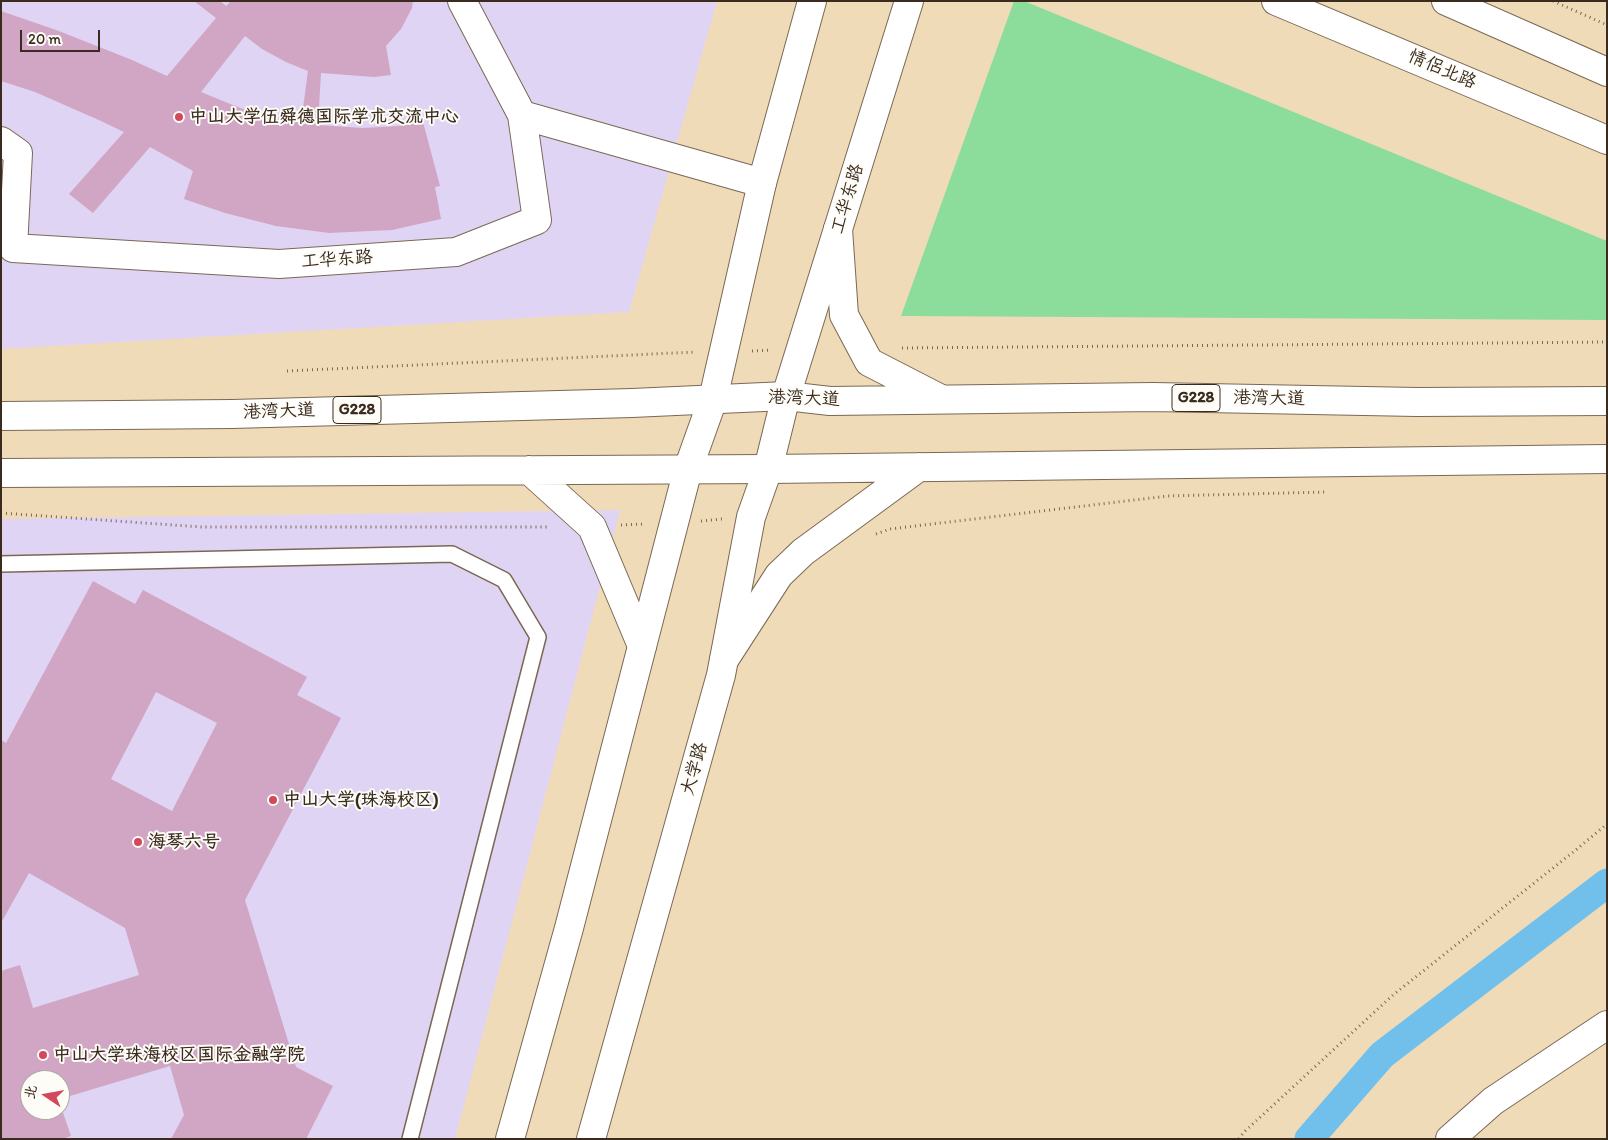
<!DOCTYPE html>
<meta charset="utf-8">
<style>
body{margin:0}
#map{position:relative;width:1608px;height:1140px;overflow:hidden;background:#f0dbb9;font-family:Itim,"LXGW WenKai TC",sans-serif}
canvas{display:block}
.frame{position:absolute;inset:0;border:2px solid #3b2a1e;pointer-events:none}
.north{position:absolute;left:20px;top:1070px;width:50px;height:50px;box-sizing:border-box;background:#fdfcf7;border:1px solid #afa8a0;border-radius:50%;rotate:282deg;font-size:14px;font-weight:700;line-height:20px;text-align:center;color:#3b2a1e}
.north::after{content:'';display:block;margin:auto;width:18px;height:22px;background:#d1495b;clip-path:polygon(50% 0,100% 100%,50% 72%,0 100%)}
.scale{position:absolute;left:20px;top:30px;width:80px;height:22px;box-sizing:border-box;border:2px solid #3b2a1e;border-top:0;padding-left:6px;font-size:15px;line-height:18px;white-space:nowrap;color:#3b2a1e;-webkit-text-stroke:4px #fdfcf7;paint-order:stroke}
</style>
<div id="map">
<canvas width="1608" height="1140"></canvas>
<div class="frame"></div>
<div class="north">北</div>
<div class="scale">20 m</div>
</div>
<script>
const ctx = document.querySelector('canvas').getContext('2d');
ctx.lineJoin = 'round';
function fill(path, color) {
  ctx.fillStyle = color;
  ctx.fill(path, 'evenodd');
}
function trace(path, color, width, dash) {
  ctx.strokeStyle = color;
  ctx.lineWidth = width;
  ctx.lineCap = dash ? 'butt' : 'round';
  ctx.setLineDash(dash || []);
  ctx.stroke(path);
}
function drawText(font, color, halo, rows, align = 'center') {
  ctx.font = font + ' Itim,"LXGW WenKai TC",sans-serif';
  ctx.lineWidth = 4;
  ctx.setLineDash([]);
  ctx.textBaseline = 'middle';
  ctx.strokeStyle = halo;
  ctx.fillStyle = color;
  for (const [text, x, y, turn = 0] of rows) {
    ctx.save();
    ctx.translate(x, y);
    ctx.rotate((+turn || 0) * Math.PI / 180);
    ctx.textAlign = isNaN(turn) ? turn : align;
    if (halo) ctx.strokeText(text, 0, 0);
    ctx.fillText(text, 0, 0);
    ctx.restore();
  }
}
const built = new Path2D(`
 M1,1H717L629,312L1,349Z
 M620,510L455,1139H1V519ZM30,1080H60V1110H30Z`);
const green = new Path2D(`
 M1014,1H1024L1607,241V320L901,316Z`);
const canal = new Path2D(`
 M1309,1139L1382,1055L1607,883`);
const building = new Path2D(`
 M194,1H220L226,6L231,1H413L412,8L401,29L386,46L391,75L374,77L321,73L318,125L363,128L397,126L423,122L440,186L435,187L441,219L392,230L329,233L276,226L225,213L184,199L193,171L150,147L93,213L69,194L124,132L101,121L35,92L1,81V11L59,31L132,60L167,76L216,18ZM245,36L262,49L286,62L308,71L301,123L255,114L201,92Z
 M93,581L135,604L143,590L307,677L297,695L341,718L245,900L296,1067L333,1086L306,1139H171L184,1115L170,1066L60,1099V1080H30V1110H60V1104L71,1136L62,1139H1V971L20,965L33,1008L139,975L125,928L29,873L1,923V740L6,743ZM156,692L217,723L172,811L111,779Z`);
const path = new Path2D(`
 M1553,1L1607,25
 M902,348L1607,342
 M752,351L771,350
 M287,371L696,352
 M1,513L202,527H550
 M701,521L722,519
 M621,525L645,524
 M876,534L890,529L1168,496L1325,492
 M1239,1139L1243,1133L1393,995L1577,849L1607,824`);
const service = new Path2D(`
 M1,564L452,554L504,580L538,637L410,1139`);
const minor = new Path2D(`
 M522,115L762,183
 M1,141L18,153L13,248L279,264L456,252L537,220L522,115L462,1
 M1450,1139L1493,1101L1607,1025`);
const tertiary = new Path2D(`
 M510,1139L569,928L688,469L713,399L762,183L812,1
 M591,1139L721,675L751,517L768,469L786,396L909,1`);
const secondary = new Path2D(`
 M1276,1L1607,140
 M1446,1L1607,72`);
const trunk = new Path2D(`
 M838,229L844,315L869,362L939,398
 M1,416L232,414L632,403L786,396L830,401L1153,397L1417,402L1607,401
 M529,470L592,527L642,646
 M1,473L768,469L1607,459
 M724,660L779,575L803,552L919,467`);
const markers = [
 [179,117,5,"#d1495b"],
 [273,800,5,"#d1495b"],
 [138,842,5,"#d1495b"],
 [43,1055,5,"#d1495b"]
];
const shields = [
 [1196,398,48],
 [357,410,48]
];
const shieldNames = [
 ["G228",1196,398],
 ["G228",357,410]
];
const streetNames = [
 ["情侶北路",1442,70,23],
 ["工华东路",848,199,-73],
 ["工华东路",337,260,-4],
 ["港湾大道",804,399,2],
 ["港湾大道",1269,399,1],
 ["港湾大道",279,412,-2],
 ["大学路",695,769,-74]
];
const poiNames = [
 ["中山大学伍舜德国际学术交流中心",189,117],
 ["中山大学(珠海校区)",283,800],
 ["海琴六号",148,842],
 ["中山大学珠海校区国际金融学院",53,1055]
];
fill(built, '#e0d4f4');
fill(green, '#8cdc9b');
trace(canal, '#70c0eb', 29);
fill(building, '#d1a5c4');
trace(service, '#7a6854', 18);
trace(minor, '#7a6854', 30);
trace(tertiary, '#7a6854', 30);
trace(secondary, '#7a6854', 30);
trace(trunk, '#7a6854', 30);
trace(path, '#7a6854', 3, [1, 4]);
trace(service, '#fff', 15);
trace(minor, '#fff', 28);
trace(tertiary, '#fff', 28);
trace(secondary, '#fff', 28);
trace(trunk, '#fff', 28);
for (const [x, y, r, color] of markers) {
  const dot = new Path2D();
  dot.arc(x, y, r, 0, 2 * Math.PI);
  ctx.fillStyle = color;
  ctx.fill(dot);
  trace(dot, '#fdfcf7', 2);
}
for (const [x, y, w] of shields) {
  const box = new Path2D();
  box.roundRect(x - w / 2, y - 13.5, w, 27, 4);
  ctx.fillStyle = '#fdfcf7';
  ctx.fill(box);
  trace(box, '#3b2a1e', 1);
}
drawText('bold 16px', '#3b2a1e', null, shieldNames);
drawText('18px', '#3b2a1e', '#fdfcf7', streetNames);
drawText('bold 18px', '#3b2a1e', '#fdfcf7', poiNames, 'left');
</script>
